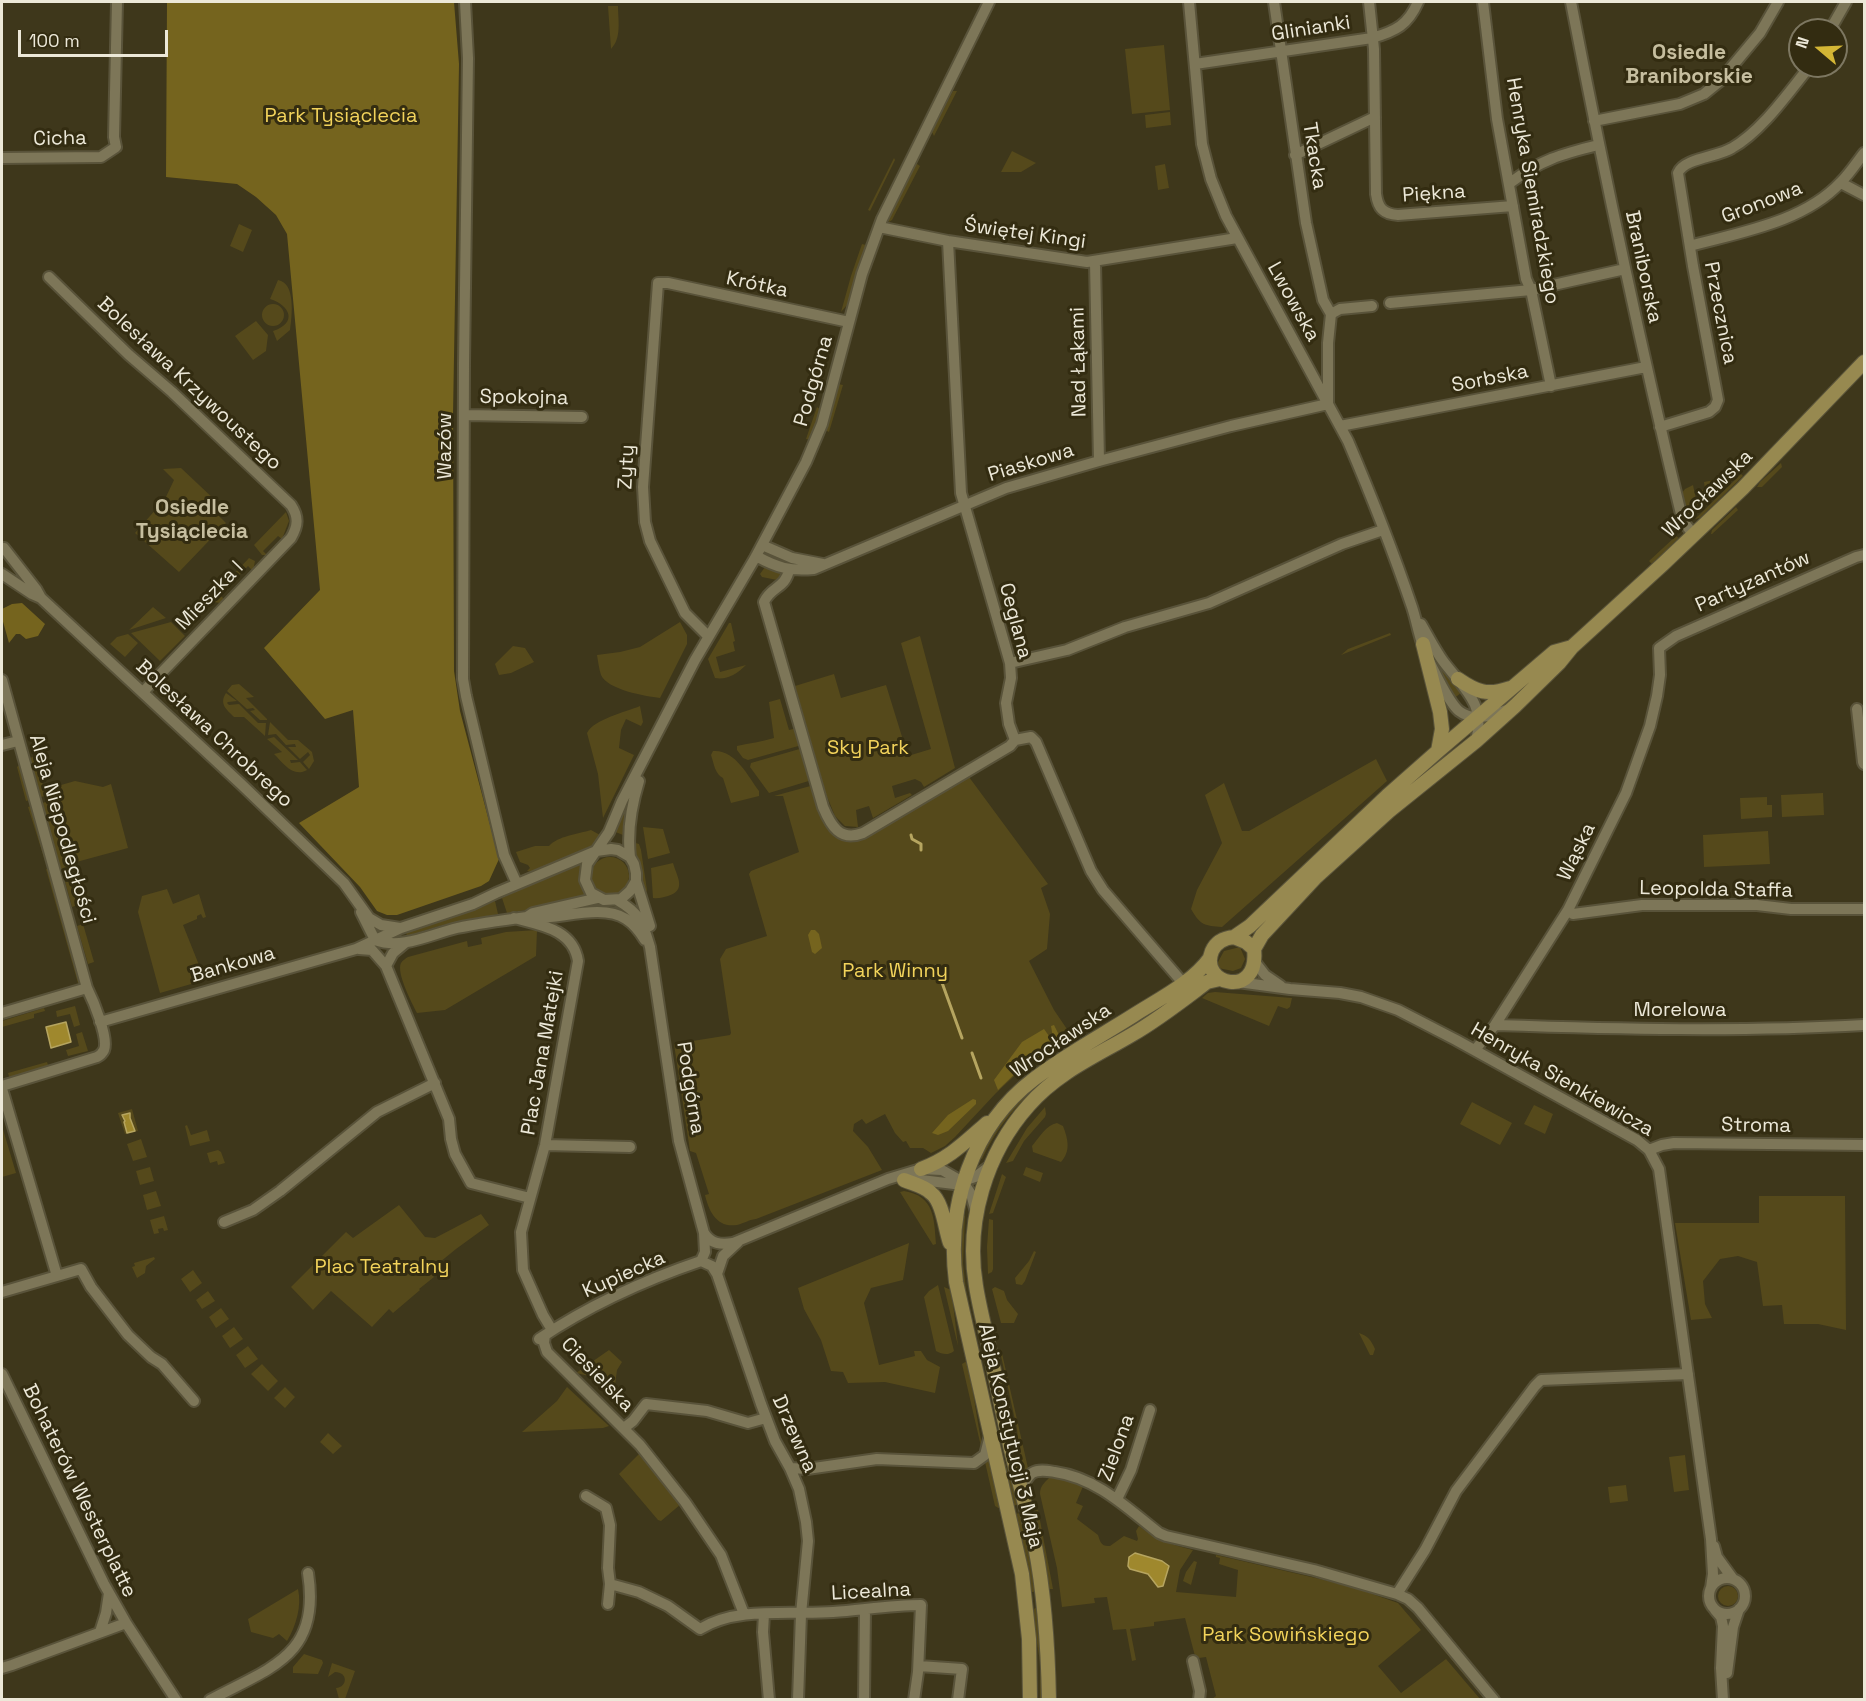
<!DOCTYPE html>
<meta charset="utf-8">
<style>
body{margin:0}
#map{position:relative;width:1866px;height:1701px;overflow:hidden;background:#3e371b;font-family:"Space Grotesk",sans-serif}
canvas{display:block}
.frame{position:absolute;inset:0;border:3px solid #ece8d8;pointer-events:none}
.north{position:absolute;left:1788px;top:18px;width:60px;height:60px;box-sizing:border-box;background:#332c11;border:2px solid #7d7761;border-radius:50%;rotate:289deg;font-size:16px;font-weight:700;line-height:24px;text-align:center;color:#ece8d8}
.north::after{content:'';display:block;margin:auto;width:21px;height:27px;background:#d4b635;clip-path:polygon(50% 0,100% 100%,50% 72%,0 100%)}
.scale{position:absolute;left:18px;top:30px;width:150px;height:27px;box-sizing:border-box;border:3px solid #ece8d8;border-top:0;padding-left:8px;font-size:18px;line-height:21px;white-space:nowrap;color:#ece8d8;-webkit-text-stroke:4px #332c11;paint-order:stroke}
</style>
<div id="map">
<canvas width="1866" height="1701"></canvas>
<div class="frame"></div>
<div class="north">N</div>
<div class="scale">100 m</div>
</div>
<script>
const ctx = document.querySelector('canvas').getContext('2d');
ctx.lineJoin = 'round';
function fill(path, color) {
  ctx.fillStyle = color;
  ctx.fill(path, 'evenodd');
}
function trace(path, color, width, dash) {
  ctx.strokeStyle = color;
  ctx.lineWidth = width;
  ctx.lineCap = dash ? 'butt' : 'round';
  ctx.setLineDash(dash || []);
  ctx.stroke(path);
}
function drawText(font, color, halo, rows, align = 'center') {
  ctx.font = font + ' "Space Grotesk",sans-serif';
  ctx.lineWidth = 6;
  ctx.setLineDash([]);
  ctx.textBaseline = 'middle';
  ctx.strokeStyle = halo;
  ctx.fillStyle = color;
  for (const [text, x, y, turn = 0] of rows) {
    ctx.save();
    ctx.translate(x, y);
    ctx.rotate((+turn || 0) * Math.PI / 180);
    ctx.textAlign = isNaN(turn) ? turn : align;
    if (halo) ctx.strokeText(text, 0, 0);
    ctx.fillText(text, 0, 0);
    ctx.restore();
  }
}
const green = new Path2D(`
 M608,6H618C618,20 622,38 611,49Z
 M1164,45L1170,110L1132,114L1125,49Z
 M953,91H957L934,136L932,132Z
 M1170,112L1171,125L1146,128L1145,115Z
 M1012,151L1036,163L1021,172H1001Z
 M894,158L895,160L872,207L870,211L868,210Z
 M917,164L920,166L892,220L889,222V217L914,165Z
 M1165,164L1169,188L1158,190L1155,166Z
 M239,224L252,230L243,252L230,246Z
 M862,244L866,245L847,305L841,312L851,276Z
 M278,280C296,283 292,316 290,330L277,341L273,331C298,323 290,305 270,299Z
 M262 315a11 11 0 1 1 22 0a11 11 0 1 1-22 0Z
 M256,321L268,335L266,351L253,360L235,336Z
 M838,384L843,385L829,432L825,430Z
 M460,406V671H457V439L458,409Z
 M817,407L821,410L810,440L806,439Z
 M1781,463L1782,467L1762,487H1757L1760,482Z
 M181,468L215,500L209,506L226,523L179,572L135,533L165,499L174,480L163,469Z
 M1741,474L1743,476L1700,518L1695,519Z
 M1734,476L1701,509L1688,516L1682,493L1685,489L1693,485L1696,499L1700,497L1699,491L1705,489L1704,482Z
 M1736,507L1738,510L1712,534H1711L1712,530Z
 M286,512L289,521L282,539L278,536L263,551L267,555H262L254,545Z
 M1676,536L1679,538L1652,564L1649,561Z
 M249,558L255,561L253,571L248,566L220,595L225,600L220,603L214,602L213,596Z
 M765,567L781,573L782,581L762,577L760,574Z
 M153,607L166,618L129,630Z
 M171,622L185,636L160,661L131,633Z
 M680,622L687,635V644L660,698C645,696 608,690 601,675C599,669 598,661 597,655L620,652L640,647Z
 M729,623H731L735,641L733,642L735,651L716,657L720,672L746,665C737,674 727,680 715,678L708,659Z
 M1390,633L1391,635L1341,655L1348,649Z
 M128,634L138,643L125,657L110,644L117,637Z
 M920,636L955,768L924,787L921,782L915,779L892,786L895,798L910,793L912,795L873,818L869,806L856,810L858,827L845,826L835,816L826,794L795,686L834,674L841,698L886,685L908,756L931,749L901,643Z
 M513,646L525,648L534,662L511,673L499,675L495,664Z
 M1434,658H1435L1461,693L1453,699Z
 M239,684L254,697L246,698L267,719V720H260L250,711L255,710L253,708L247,709L227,691L232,685Z
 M226,693L237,701L228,702L227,703L229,705L239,704L258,723H266L265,736L244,717H234C226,709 219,704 226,693Z
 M780,699L789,730L797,728L802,745L748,760L743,758L737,750V746C750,743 761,742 774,738L769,702Z
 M640,706L643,722L641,726L626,719L621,730L619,748L634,755L603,818L598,774L587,733C594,719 626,712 640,706Z
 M270,722L288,740H298L312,752L314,761L309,769L303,762L310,755L308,752L300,759L288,747H296L295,744L286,745L276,734L268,735Z
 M274,737L298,760H290L291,763L300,762L307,770C293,778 283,763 274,754L282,752L267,739Z
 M803,748L812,780L769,793L750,767L751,763Z
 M713,751C735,749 748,776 759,791V796L731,803L723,778C715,774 714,764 711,755Z
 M33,757L36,760L46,796L40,797L29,758Z
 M1376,759L1387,781L1222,927C1205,926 1200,925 1191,909L1197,890L1222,843L1205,795L1224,783L1242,831H1249Z
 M20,764L30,800L26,801L17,767Z
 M969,777L1048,884L1041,888L1050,914L1047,949L1029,961L1054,1010L1071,1035L1066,1033L1069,1038L1025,1066L996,1093L955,1137L945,1146L931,1153L923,1148H910L906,1141L903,1142L895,1133L885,1114L866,1124L862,1119L854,1124L853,1131L868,1147L882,1170L756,1219C748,1220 745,1223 737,1225C717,1228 709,1212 705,1195L709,1194L696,1153L690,1151L674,1044L730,1035L731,1033L720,959L726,949L767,936L749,874L751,871L799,852L783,796H774L814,785L832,830L867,836Z
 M75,781L103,787L111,784L128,848L69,864L49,792L54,787Z
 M1823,793L1824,815L1782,817L1781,795Z
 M1767,797V805H1772V817L1741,819L1740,798Z
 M628,799L623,835L613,831Z
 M46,802L48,803L69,876L63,877L42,803Z
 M31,806L47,860L45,861L28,807Z
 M643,827L663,829L670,853L648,859Z
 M591,830L600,835L604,834L599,841L591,846L532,872L527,871L530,868L528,865L520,862L516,852L535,846H549C558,836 578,834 591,830Z
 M1768,831L1770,864L1704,867L1703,835Z
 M632,842L639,844L641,850L647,890L644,896L640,883L641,870L635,858Z
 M591 876a19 19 0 1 1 38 0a19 19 0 1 1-38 0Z
 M673,863C677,877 687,890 668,896C663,897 659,899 653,898L651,868Z
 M582,864L580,881L586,896L532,909L507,913L502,898L558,872Z
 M46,869H50L82,982L79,987Z
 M65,882H70L77,905L72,907Z
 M167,889L173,904L199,894L206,917L203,918L201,914L197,916V919L183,925L205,980L160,993L138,912L142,896Z
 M495,901L498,914L443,925L407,936L406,932L442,921Z
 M83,924L94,962L88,964L77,926Z
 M537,930L536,956L445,1010L417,1013C412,1003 396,973 401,963C403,960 405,959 408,957L467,941L468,947L482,944L481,938L506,932Z
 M1240,947L1245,959L1241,968L1233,971L1218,968V962L1224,951Z
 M1215,992L1292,998L1290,1007L1287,1009L1278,1006L1269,1026L1202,998L1208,993Z
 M75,1006L80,1025L74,1027L70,1014L57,1017L56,1011Z
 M44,1008L45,1011L34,1014V1018L2,1027V1021Z
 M82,1032L88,1051L68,1056L66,1050L79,1046L76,1034Z
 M1093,1048L1092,1052C1042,1081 1008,1105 982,1159L978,1158C995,1127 1016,1098 1044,1078C1059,1066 1077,1058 1093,1048Z
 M47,1062L49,1068L10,1080L8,1073Z
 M1472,1102L1512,1123L1500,1145L1460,1124Z
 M1534,1105L1553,1114L1545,1134L1524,1124Z
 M1045,1107L1046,1114L1045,1117L1024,1141L1013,1161L1006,1163L1027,1128Z
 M132,1109L138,1131L125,1134L118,1113Z
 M1057,1123L1063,1126C1068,1139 1071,1151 1061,1162L1033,1152L1032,1146C1039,1138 1046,1125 1057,1123Z
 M187,1125L191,1135L207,1130L210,1141L190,1146L185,1126Z
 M2,1126L16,1173L2,1177Z
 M141,1139L147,1157L133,1161L127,1144Z
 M218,1150L221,1152L225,1163L218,1165L217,1161L210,1163L207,1153Z
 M150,1167L154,1181L140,1185L136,1171Z
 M1026,1167L1043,1173L1040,1182L1023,1175Z
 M1002,1174L1006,1177L993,1213L989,1214Z
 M156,1191L161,1206L147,1210L143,1195Z
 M904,1191C935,1196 934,1219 936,1244L933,1245L900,1192Z
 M1759,1196H1845L1846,1330L1818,1324H1784L1782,1305L1763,1306L1757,1262L1738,1256L1720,1259L1703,1281L1705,1304L1712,1318L1691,1320L1675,1223H1759Z
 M399,1205L425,1237L435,1238L481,1214L489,1225L456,1249L429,1271L434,1277L419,1289L420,1290L393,1313L389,1309L372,1327L331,1291L313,1310L291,1287L346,1232L353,1238Z
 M961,1215L965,1216L963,1263L967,1299L1004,1460L1019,1504L1013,1506L959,1270Z
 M164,1216L168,1230L164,1231L163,1228L158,1229L159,1233L154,1234L150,1220Z
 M989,1219L993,1220V1269L992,1272L988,1274L987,1247Z
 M909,1243L903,1280L871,1288L864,1303L879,1365L915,1356L914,1351H921L927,1360L940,1367L935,1393L885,1382L848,1383L843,1372L831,1371L821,1340L804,1309L798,1288Z
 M1034,1251L1036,1252L1025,1281L1022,1285L1016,1284L1015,1278L1029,1261Z
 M154,1257L155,1259L146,1266L145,1273L137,1278L132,1267L135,1266L134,1263Z
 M193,1270L202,1283L190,1292L181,1279Z
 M938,1285L954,1351C948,1356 942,1354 936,1351L924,1297L929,1291Z
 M944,1287L951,1290L952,1295L958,1346Z
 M995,1287L1004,1291L1007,1300L1018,1314L1014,1323H1001L992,1289Z
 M208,1291L215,1301L202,1309L196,1300Z
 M221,1308L229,1319L216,1328L209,1317Z
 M234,1327L243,1339L230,1348L222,1336Z
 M1359,1333C1368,1336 1371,1340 1375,1349L1373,1355H1370Z
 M248,1346L258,1359L245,1368L236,1355Z
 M1001,1349L1028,1468L1029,1471L1024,1474L1020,1461L1017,1429L1001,1356Z
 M609,1350L622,1362L617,1370L615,1385L612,1388L609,1396L589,1376L576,1373Z
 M967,1361C974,1390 976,1419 983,1448L982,1451L962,1364Z
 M262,1364L278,1381L268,1391L251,1374Z
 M285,1387L295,1397L285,1408L274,1398Z
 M567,1387L609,1426L603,1428L522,1432L557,1401Z
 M328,1433L342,1446L333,1454L320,1442Z
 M639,1454L681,1504L661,1521L658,1520L619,1474Z
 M1685,1455L1689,1490L1674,1492L1669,1457Z
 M988,1456L1002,1508L1000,1509L995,1506L985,1462Z
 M1050,1477L1084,1484L1076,1503L1083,1506L1077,1519L1098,1535C1100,1541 1101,1547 1110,1546L1124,1536L1137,1541L1138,1539L1136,1531L1139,1526C1156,1540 1172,1545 1193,1550L1180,1570L1176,1592L1236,1597L1238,1570L1219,1564L1220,1558L1216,1557V1555L1320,1579L1358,1589L1398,1603L1421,1630L1378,1666L1401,1693L1446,1659L1480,1699L1238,1700L1219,1698V1699H1212L1216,1696L1206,1657L1199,1658L1195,1656L1185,1618L1154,1622V1626L1130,1629L1136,1660L1132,1661L1126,1629L1113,1630L1107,1597L1094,1598L1095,1603L1062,1607L1057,1568L1040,1494C1040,1486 1044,1483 1050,1477Z
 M1626,1485L1628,1501L1610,1503L1608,1487Z
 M1038,1510L1053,1589H1047L1032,1511Z
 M1021,1513L1034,1570L1036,1591L1033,1592H1030L1014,1514Z
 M1194,1561L1197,1562L1191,1585L1183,1581L1186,1572Z
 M1718 1596a10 10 0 1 1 20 0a10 10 0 1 1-20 0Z
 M298,1589C302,1606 296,1626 287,1641L279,1634L273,1638L251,1632L248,1619Z
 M1035,1608L1039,1609L1044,1699H1040V1662L1032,1612Z
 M1435,1634L1489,1699H1484L1432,1636Z
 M304,1654L322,1660L323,1663L318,1674L293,1673V1667Z
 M332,1663L355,1671L345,1699H339L336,1688C348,1687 348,1672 335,1672L328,1677Z`);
const forest = new Path2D(`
 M167,2H454L459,64L453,415L454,671L460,711L499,859L489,881L481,886L397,915H387L377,911L360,887L299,823L359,787L353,710L325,719L264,648L320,590L287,234L276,215L256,197L237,184L166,177Z
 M22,603L45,624L38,636L26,639L20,634H16L9,643L2,618V609L12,604Z
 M811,930H815L819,934L822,948L815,954L812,952L808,935Z
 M1054,1025L1059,1035L1058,1043L1023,1066L998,1090L994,1080L1022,1042L1044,1029L1049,1036L1053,1038L1051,1026Z
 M973,1099L976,1100V1104L948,1131L938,1135L932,1133L948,1115Z`);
const water = new Path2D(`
 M66,1022L71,1042L51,1048L46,1027Z
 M130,1113V1118L135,1131L127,1133L124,1122L125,1121L122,1115Z
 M1135,1553L1162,1561L1169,1566L1163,1586L1158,1587L1148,1574L1130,1569L1128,1566L1129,1557Z`);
const stream = new Path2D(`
 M911,835L912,839L921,844V850
 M936,966L962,1038
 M972,1053L981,1078`);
const minor = new Path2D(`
 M465,2L468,58L464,364L463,679L466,696L504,855L517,884
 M1189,2L1202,144L1211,179L1226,216L1348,441C1371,495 1393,551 1412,607C1416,619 1418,631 1422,643C1427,658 1448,702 1459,711C1473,722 1492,716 1507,710
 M1274,2L1306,223L1323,300L1331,314
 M1369,2L1374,49L1376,194C1378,208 1383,214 1398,215L1513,206
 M1483,2L1497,119L1526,279L1531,290L1551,386
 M1571,2C1604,173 1640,344 1681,514L1685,524L1694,535
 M1830,30L1846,2
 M1195,64L1372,38C1396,31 1408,25 1418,2
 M1594,121L1680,104L1704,94L1720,81L1760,33L1778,2
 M1295,155L1375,117
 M2,158L101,157L116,147L114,137L117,2
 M1510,183C1540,160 1562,154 1598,145
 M1841,183L1864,195
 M879,227L948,241L1087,262L1237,238
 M948,241L961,493L1010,663L1011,678L1006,703L1009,724L1015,740
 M1690,246C1741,232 1804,222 1841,182C1850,173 1857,162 1864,153
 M1095,262L1099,461
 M49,277L129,355L172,392L291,505C299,517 298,526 291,538L143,692
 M1390,303L1531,290L1625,269
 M1331,314L1340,309L1372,306
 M464,415L582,417
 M1340,426L1646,367
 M1660,427L1709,412L1715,407L1718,400L1693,266L1678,173C1684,158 1718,157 1732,148C1762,131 1788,93 1810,66
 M762,545L792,558L823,564
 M4,548L36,589L41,598L241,784L344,883L369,918L381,925L400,928
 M756,556C778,568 789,571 814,569L1006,488L1099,461L1231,426L1328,404V343L1331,314
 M789,570C785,589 771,586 764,602L823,807C831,826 840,842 863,833L1010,746L1015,740
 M2,574L32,594L41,598
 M1421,624C1428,636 1435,650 1443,661C1464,689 1486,703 1476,741
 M708,636L685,613L650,541L645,522L643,487L658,283H668L849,322
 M1010,663L1067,650L1125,627L1209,603L1342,544L1383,530
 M2,680L87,988
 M1857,709L1863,762L1864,764
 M1015,740L1031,737L1036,742L1091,871L1103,890L1183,983
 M2,745L18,741
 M630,857C627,831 631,807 639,781
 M636,881L650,926
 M1568,910L1573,914L1642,905H1757L1791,909H1864
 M361,912L375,940C402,950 431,934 457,928C481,923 504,920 527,917L533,913L598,898
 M514,918C540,925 573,929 578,961L545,1145L521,1232L523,1270L543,1315L552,1330
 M537,918C563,918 603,904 626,919C634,924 640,932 645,940
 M359,949L372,950L386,966L449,1119L451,1139L455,1154L471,1183L530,1198
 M1255,962L1265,975L1281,986
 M386,966L393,953L405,943
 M1238,982L1290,989L1340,993L1361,997L1398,1010L1456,1040L1637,1140L1649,1150L1659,1169L1711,1539L1713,1574L1711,1588
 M2,1013L87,988C93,1000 109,1038 104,1050C102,1054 101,1055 97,1057L2,1086
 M100,1022L356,949L401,928L473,904L496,893L596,851L611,849L618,850L630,857L634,864L636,873V881L630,891L621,899L604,900L591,893L585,880L587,864L609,832L622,801L695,660L755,558L806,462L822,424L862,274L882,219L989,2
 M1495,1025C1618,1029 1741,1032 1864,1025
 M1475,1050L1495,1025L1568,910L1626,793L1650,726L1657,696L1660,675L1659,648L1676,636L1856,557L1864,555
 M2,1089L57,1276
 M545,1145L630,1147
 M1649,1150L1662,1145L1674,1143L1864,1145
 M913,1179L954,1184L975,1177L990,1166
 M224,1222L253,1210L280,1191L377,1112L435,1083
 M704,1233C711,1244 721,1245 733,1243L888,1179L921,1169L942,1170L963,1182L971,1194L976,1212
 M701,1261L712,1266L717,1274L761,1404L775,1441L790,1468L799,1489L806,1522L808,1541L801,1614L798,1700
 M717,1274L723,1256L738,1242
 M2,1292L81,1269L91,1287L128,1335L151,1357L162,1364L194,1401
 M545,1335L544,1343L547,1352L640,1445L685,1502L721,1555L744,1614
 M539,1339C588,1306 645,1280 701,1261L705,1252L704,1233L679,1141L650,947C643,923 641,914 617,900
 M2,1374L104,1584L126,1623L176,1700
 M624,1428L633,1421L646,1404L707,1411L748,1423L766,1418
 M790,1468L807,1469L877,1459L974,1463L985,1455L989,1439
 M1021,1489C1024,1483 1027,1477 1032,1473C1039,1469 1048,1471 1055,1472C1097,1478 1127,1508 1159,1533L1166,1536L1314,1570L1397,1594L1408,1599L1418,1608L1494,1700
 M586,1496L606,1508L610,1525L608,1568L610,1584L608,1604
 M1117,1499L1131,1470L1150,1410
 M1714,1546L1717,1557L1733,1579
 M1709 1596a18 18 0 1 1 36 0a18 18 0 1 1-36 0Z
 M610,1584L639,1592L668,1606L700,1629C737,1606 790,1615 833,1612C862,1610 891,1605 921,1605L918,1672L914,1700
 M1397,1594L1425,1550L1456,1491L1535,1386L1541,1380L1688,1374
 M1715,1610L1721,1617L1723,1626L1721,1668L1723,1700
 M764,1614L763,1632L769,1700
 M100,1632L106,1613L109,1593
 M1193,1661L1200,1691L1199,1700
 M919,1666L962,1669L958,1700
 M2,1668L12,1665L126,1623
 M1727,1673L1733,1627L1739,1609
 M210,1700C271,1667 321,1656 308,1573
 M864,1700L865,1609`);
const major = new Path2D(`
 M1423,644L1440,712L1442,729L1438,751
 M1458,679C1477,692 1487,696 1510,688
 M1234,937L1250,926L1387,796L1438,751L1554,652L1572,647
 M1234,937L1246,942L1254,949C1260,1000 1198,985 1212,951C1216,942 1224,938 1234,937Z
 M1254,949L1262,935L1316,877L1389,811L1476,741L1515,706L1559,663L1572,647L1663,564L1743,488L1864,362
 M921,1169C950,1158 964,1143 987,1123
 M904,1180C913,1184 924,1186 931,1193C943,1202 945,1229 950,1243
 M1030,1700L1029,1639L1022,1574L956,1282C946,1206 972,1126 1034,1079C1065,1055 1101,1036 1134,1015C1159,999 1192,983 1210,958
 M1049,1700C1048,1648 1045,1597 1035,1546C1028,1514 1019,1482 1011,1450C1004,1420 998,1391 992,1361C987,1336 980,1311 976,1286C965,1222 986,1153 1029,1105C1058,1072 1096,1056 1133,1034C1159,1019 1183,1000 1207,982L1220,979`);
const streetNames = [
 ["Glinianki",1311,29,-9],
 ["Cicha",60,139,-1],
 ["Tkacka",1314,156,81],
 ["Henryka Siemiradzkiego",1532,191,80],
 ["Piękna",1434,194,-4],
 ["Gronowa",1762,203,-21],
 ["Świętej Kingi",1025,234,8],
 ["Braniborska",1643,267,78],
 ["Krótka",757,285,12],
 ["Lwowska",1293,302,61],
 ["Przecznica",1720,313,79],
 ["Nad Łąkami",1079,362,-91],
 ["Sorbska",1490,379,-11],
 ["Podgórna",814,381,-74],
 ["Bolesława Krzywoustego",189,384,43],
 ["Spokojna",524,398,1],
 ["Wazów",446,446,-90],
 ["Piaskowa",1031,463,-17],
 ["Zyty",627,467,-87],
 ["Wrocławska",1708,494,-44],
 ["Partyzantów",1753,582,-24],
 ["Mieszka I",210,596,-46],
 ["Ceglana",1015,621,75],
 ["Bolesława Chrobrego",214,734,43],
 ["Aleja Niepodległości",62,829,74],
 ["Wąska",1577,852,-64],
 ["Leopolda Staffa",1716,890,1],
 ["Bankowa",233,965,-16],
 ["Morelowa",1680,1011],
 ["Wrocławska",1061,1041,-34],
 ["Plac Jana Matejki",543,1053,-80],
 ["Henryka Sienkiewicza",1562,1080,30],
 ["Podgórna",690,1088,81],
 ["Stroma",1756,1126,1],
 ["Kupiecka",624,1275,-24],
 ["Ciesielska",597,1375,46],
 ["Drzewna",794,1434,66],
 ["Aleja Konstytucji 3 Maja",1010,1436,77],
 ["Zielona",1117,1448,-70],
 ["Bohaterów Westerplatte",79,1491,64],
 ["Licealna",871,1592,-3]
];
const parkNames = [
 ["Park Tysiąclecia",341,117],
 ["Sky Park",868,749],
 ["Park Winny",895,972],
 ["Plac Teatralny",382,1268],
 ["Park Sowińskiego",1286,1636]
];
const neighbourhoodNames = [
 ["Osiedle",1689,53],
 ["Braniborskie",1689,77],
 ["Osiedle",192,508],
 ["Tysiąclecia",192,532]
];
fill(green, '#55491b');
fill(forest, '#75641e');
fill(water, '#9f882d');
trace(water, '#b6a560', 1.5);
trace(stream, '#b6a560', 3);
trace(minor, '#59533a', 14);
trace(major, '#59533a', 16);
trace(minor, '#7d7658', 10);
trace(major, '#978950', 14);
drawText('20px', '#ece8d8', '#332c11', streetNames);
drawText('20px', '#f2d35b', '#332c11', parkNames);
drawText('bold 21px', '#c6be9f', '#332c11', neighbourhoodNames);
</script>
